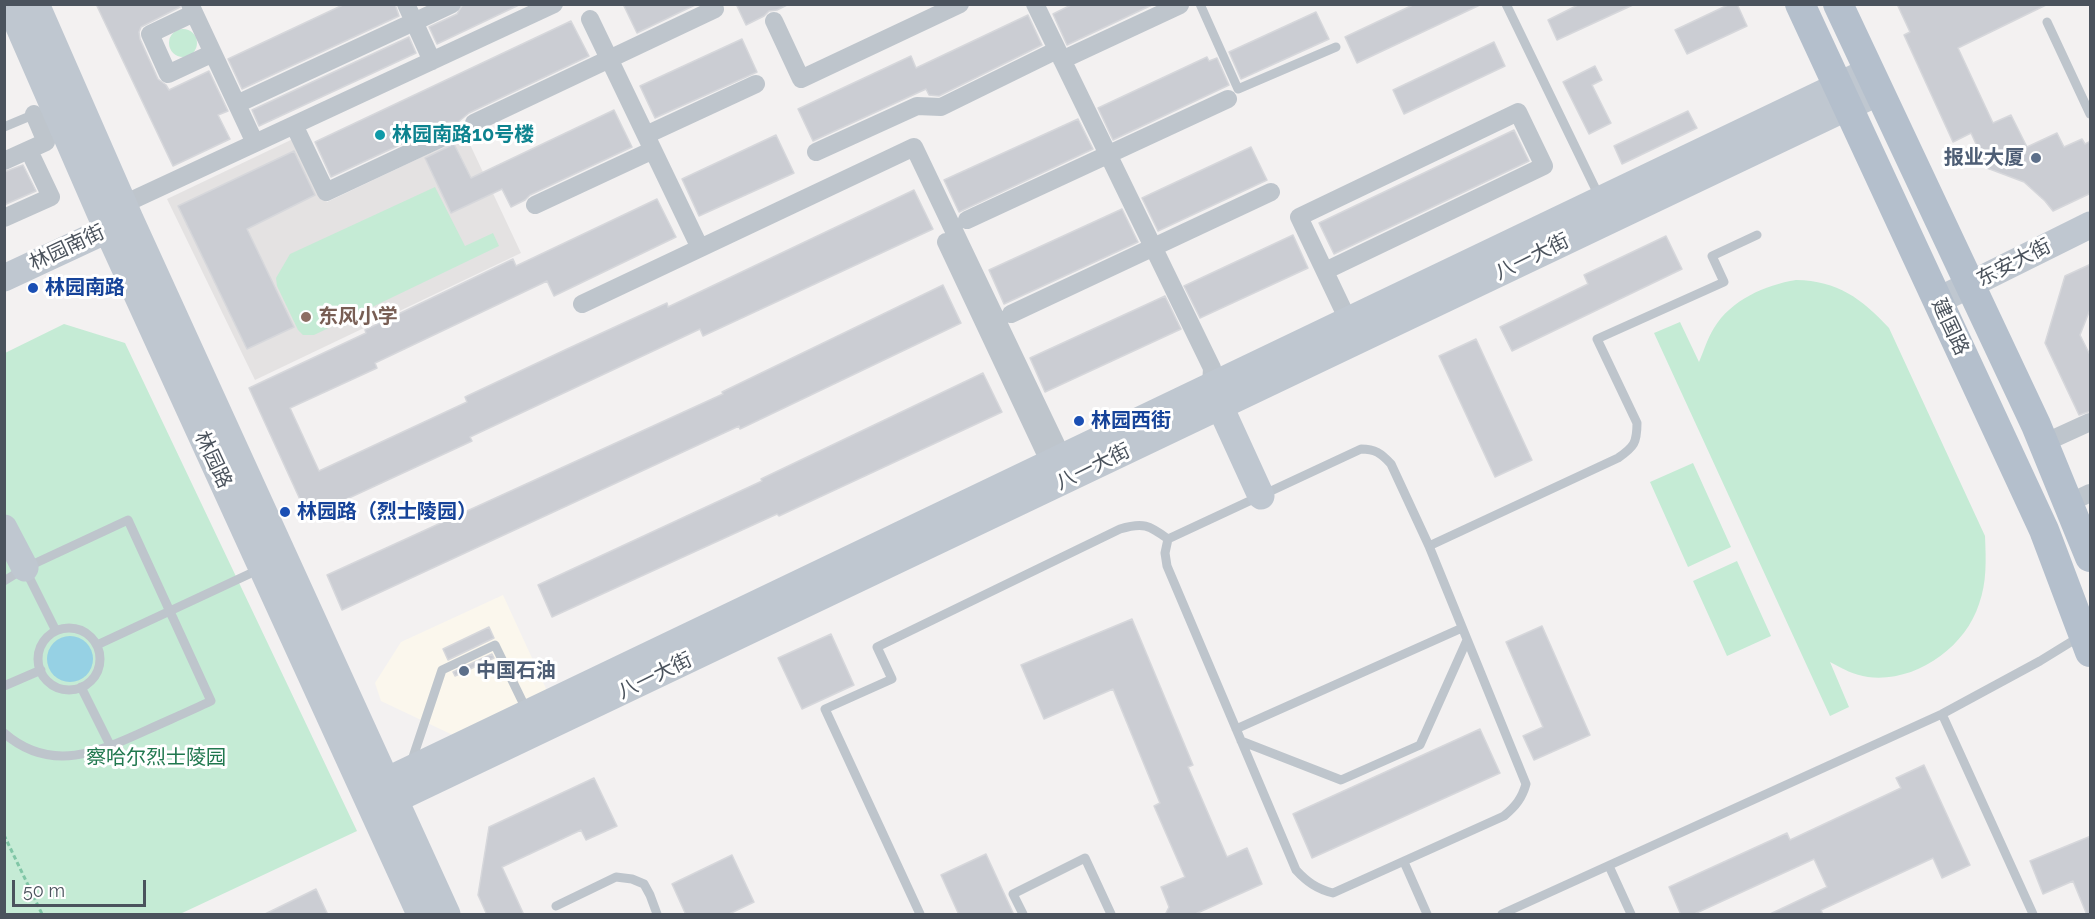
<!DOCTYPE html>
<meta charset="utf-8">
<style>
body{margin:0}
#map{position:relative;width:2095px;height:919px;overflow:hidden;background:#f3f1f1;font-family:Raleway,sans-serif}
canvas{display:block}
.frame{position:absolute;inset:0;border:6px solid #4b535d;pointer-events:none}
.scale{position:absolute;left:12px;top:880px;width:134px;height:27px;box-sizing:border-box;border:3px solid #4b535d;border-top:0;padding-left:8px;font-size:18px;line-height:21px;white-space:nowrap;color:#4b535d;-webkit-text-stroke:4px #fff;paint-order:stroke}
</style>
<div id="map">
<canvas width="2095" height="919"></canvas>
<div class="frame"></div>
<div class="scale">50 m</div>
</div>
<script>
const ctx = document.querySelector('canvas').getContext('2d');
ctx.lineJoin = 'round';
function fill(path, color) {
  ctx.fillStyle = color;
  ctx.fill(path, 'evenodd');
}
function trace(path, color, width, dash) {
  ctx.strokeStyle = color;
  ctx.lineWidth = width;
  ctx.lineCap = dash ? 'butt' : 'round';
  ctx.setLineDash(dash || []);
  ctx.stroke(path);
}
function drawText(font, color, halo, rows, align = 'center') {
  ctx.font = font + ' Raleway,"Noto Sans SC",sans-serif';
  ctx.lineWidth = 6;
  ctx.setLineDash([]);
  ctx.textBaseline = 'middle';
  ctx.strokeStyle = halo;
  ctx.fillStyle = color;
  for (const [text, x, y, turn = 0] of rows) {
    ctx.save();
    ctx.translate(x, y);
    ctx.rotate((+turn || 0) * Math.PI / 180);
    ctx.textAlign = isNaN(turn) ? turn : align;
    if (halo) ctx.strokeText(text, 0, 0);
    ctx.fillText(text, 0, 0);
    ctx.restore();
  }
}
const commercial = new Path2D(`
 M503,595L549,695L457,737L381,701L375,683L401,642Z`);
const education = new Path2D(`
 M466,136L521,253L255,380L167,199L295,138L327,202Z`);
const green = new Path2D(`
 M169 43a14 14 0 1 1 28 0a14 14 0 1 1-28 0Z
 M435,187L465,246L493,233L499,246L314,335H303L298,330L277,286L276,278L290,254Z
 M1796,280C1838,281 1861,298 1889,328L1985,536C1986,560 1987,582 1979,604C1965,648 1915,683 1868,677C1854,675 1843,669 1830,662L1849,707L1830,716L1654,333L1680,322L1699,362C1704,351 1707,339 1714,328C1731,300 1765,285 1796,280Z
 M64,324L125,343L357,831L180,914H5V353Z
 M1693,463L1731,547L1688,567L1650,482Z
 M1737,561L1771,636L1727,656L1693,581Z`);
const water = new Path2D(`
 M47 659a23 23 0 1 1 46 0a23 23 0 1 1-46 0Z`);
const building = new Path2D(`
 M96,4H179L180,7L141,27L139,32L140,39L158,79L166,85L169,90L209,71L228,111L218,115L230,139L173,166Z
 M345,4H395L399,16L242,89L228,59Z
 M463,4H521L437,44L429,27L457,14Z
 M623,4H697L637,33Z
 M736,4H789L777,10L769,11L764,16L746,25Z
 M1073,4H1154L1067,45L1053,14Z
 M1415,4H1482L1357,63L1345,37Z
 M1580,4H1635L1557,40L1548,20Z
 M1730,4H1737L1747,26L1687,54L1675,30Z
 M1897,4H2048L1958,48L1993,123L2011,115L2027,147L2057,133L2064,147L2082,139L2085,144L2091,141V193L2053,211L2045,201L2024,182L1987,168L1971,133L1953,142L1904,35L1910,32Z
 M1316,12L1329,39L1241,79L1229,52Z
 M1028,15L1042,45L939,96L929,95L926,89L813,141L798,109L911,56L916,68Z
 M571,21L589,56L469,113L458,122H449L331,177L315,142Z
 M409,37L416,53L259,126L252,110Z
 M742,39L757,72L655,118L640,86Z
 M1494,42L1505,66L1404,114L1393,90Z
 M1207,57L1209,61L1217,58L1229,85L1113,140L1098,108Z
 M1595,66L1602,80L1592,85L1611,123L1589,134L1563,82Z
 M614,110L632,147L530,195L525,200L511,207L502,189L451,213L425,158L454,144L471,178Z
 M1688,111L1697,128L1622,164L1614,146Z
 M1078,119L1093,149L959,212L944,180Z
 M1514,130L1529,161L1334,254L1319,223Z
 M776,135L794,173L699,216L682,179Z
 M1251,147L1267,180L1158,231L1142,198Z
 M294,151L315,195L247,229L294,327L247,349L178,206Z
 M23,165L36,191L4,205V172Z
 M914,190L933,229L703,336L700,329L470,437L472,441L308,517L249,388L366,333L365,330L513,259L516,266L657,199L676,237L554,296L547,281L375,363L377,368L290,408L319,471L467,402L465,397L567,349L667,303L668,307Z
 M1122,209L1138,242L1004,304L989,270Z
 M1293,235L1308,268L1200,318L1184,286Z
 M1666,236L1682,269L1512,351L1500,327L1588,284L1584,275Z
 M2091,264V307L2080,335L2091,357V411L2079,415L2045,343L2065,276Z
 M943,285L961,323L740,429L739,426L342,610L327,575L723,394L722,392Z
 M1165,296L1181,329L1045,392L1030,358Z
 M1476,339L1532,460L1495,477L1439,356Z
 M983,373L1002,412L779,516L777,514L552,617L538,585L762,481L761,479Z
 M1132,619L1193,765L1188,767L1227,857L1247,848L1262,884L1193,915H1165L1169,907L1161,887L1185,877L1154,806L1160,803L1113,689L1044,719L1021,665Z
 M1542,626L1590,735L1534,760L1523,736L1543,727L1506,642Z
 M489,627L494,638L448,660L443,649Z
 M831,634L854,685L802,709L778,658Z
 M492,654L494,658L455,676L453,672Z
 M1480,729L1500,773L1312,858L1293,814Z
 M1924,765L1970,865L1942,878L1933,858L1821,910L1823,915H1768L1827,887L1814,859L1692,915H1681L1669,887L1787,833L1790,840L1901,788L1896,778Z
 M594,778L617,826L586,840L581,830L502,867L524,915H487L478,895L489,827Z
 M2091,836V915H2087L2073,881L2043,894L2030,861Z
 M986,854L1014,915H959L941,875Z
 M732,855L754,902L727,915H686L672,884Z
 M316,889L328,915H263Z`);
const path = new Path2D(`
 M4,835L42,914`);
const lane = new Path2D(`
 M1200,4L1238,89L1336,47
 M1506,4L1599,196
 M2047,22L2090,114
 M4,127L35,114
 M1361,449C1375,449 1381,453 1391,464L1429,546L1526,784C1522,798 1516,806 1504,816L1333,893C1317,889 1307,882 1296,870L1167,566L1165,553L1168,539Z
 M1429,546L1618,458C1634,447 1637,443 1637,423L1597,339L1724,282L1712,256L1757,235
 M25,569L56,631
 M4,581L25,568L128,520L211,701C190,711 169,720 147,730C99,752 51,774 4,733
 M38 659a31 31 0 1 1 62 0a31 31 0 1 1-62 0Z
 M97,645L260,569
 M4,686L41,670
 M81,687L111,747
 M1942,714L2033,914
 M1236,729L1462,628
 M1241,741L1341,780L1420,745L1467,640
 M411,763L442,670L495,645L527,711
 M1404,862L1427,914
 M1609,866L1631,914
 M556,906L616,877L632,879L644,884L650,895L657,914
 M920,914L825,709L892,679L877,647L1120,529C1143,522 1149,525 1168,539
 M1023,914L1013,894L1085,858L1111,914
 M1502,914L1942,714L2040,661L2079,637`);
const street = new Path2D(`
 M190,4L255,143
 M406,4L432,61
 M1035,4L1212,368L1211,386
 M194,13L150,34L168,74L213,53
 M590,19L700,248
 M774,21L801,79L960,4
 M414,22L452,4
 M1062,60L1180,5
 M237,104L405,26
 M474,123L715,9
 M294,125L326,192L454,132
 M646,135L756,84
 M816,152L917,106L941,107L1057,50
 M4,161L46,142L34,114
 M124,204L554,4
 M535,205L653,150
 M4,218L51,197L33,159
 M967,220L1228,99
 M946,242L1050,463
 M1325,271L1544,166L1518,112L1299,217L1348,320
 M582,304L914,147L1062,457
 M1011,314L1271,192
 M2044,443L2090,422
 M2069,503L2090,493`);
const secondary = new Path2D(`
 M9,4L107,229L420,914
 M36,4L130,219L447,914
 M4,278L124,222
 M1937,301L2090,225
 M1213,391L1261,496
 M4,528L25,568
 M365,791L1869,71
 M373,810L1879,92`);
const primary = new Path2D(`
 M1800,4L2044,530L2090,652
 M1838,4L2036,425L2090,557`);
const markers = [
 [380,135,6,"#0f9aa8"],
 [2036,158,6,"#5c6f8a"],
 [33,288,6,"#1a4fb4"],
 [306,317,6,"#8d6e63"],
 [1079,421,6,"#1a4fb4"],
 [285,512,6,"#1a4fb4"],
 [464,671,6,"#5c6f8a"]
];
const cultureNames = [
 ["林园南路10号楼",392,135]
];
const serviceNames = [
 ["报业大厦",2024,158],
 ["中国石油",476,671,"left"]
];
const streetNames = [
 ["林园南街",67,248,-25],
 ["八一大街",1532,257,-26],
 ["东安大街",2014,263,-27],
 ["建国路",1950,327,65],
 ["林园路",213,460,65],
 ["八一大街",1093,467,-26],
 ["八一大街",655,676,-26]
];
const transitNames = [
 ["林园南路",45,288],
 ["林园西街",1091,421],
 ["林园路（烈士陵园）",297,512]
];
const educationNames = [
 ["东风小学",318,317]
];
const parkNames = [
 ["察哈尔烈士陵园",156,758]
];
fill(commercial, '#fbf7ed');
fill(education, '#e4e2e2');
fill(green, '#c5ebd5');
fill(water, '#96d1e4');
fill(building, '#cbcdd3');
trace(building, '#d6d7db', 1.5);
trace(path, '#80c6a6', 3, [4.5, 3]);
trace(lane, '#bec5cc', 9);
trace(street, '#bec5cc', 18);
trace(secondary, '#bfc7d0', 27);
trace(primary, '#b4bfcc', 30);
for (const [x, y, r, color] of markers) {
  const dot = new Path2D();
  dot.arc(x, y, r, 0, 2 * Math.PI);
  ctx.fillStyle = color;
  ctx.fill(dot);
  trace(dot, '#fff', 2);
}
drawText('bold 20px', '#0d838f', '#fff', cultureNames, 'left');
drawText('bold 20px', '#4e5e75', '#fff', serviceNames, 'right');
drawText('20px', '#4b535d', '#fff', streetNames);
drawText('bold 20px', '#164399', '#fff', transitNames, 'left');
drawText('bold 20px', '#785e54', '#fff', educationNames, 'left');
drawText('20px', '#21784f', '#fff', parkNames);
</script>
